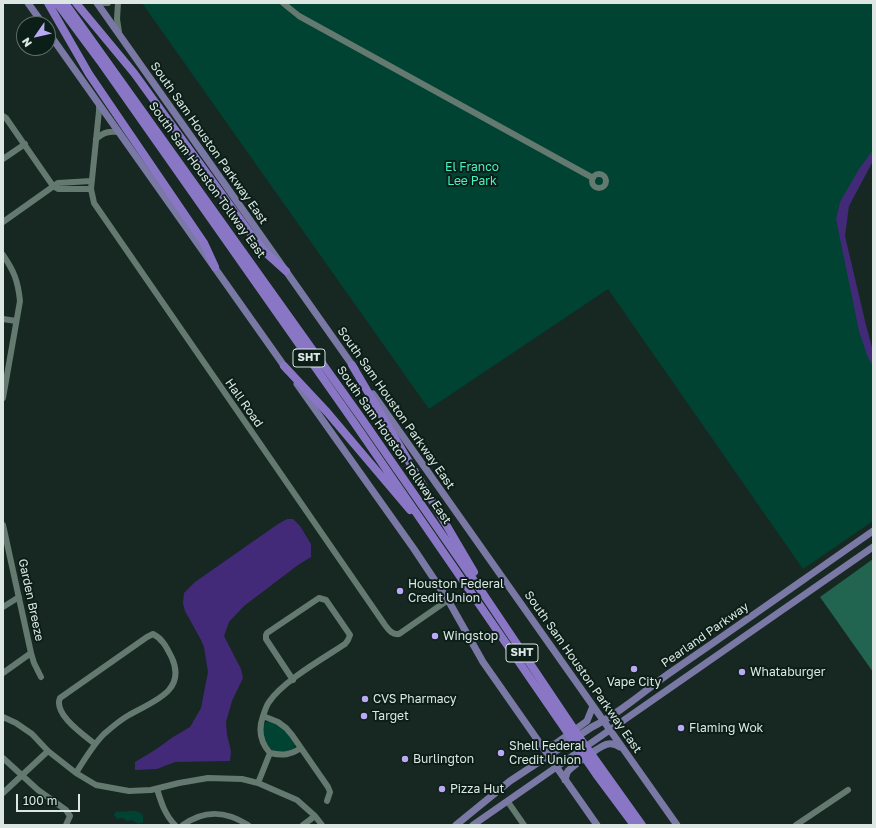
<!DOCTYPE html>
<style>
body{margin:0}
#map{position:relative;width:876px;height:828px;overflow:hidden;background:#162821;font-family:"Golos Text",sans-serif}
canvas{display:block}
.frame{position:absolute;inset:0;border:4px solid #dce7e3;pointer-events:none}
.north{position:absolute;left:16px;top:16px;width:40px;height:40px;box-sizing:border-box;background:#0c1e18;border:1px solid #5f6e69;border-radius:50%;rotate:236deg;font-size:11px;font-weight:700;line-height:16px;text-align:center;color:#dce7e3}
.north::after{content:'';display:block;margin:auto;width:14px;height:18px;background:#baaaf6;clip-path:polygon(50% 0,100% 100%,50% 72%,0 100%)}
.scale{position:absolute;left:16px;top:794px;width:64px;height:18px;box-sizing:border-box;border:2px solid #dce7e3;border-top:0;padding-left:5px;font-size:12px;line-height:14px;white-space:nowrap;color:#dce7e3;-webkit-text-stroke:3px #0c1e18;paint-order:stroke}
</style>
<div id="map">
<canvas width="876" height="828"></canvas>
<div class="frame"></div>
<div class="north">N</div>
<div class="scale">100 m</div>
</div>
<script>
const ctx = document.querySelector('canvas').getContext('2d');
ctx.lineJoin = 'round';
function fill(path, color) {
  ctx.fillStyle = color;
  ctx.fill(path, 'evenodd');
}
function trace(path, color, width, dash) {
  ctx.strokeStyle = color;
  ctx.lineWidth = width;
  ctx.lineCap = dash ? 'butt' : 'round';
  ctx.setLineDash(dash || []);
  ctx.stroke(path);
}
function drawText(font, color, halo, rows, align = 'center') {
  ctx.font = font + ' "Golos Text",sans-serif';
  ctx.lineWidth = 4;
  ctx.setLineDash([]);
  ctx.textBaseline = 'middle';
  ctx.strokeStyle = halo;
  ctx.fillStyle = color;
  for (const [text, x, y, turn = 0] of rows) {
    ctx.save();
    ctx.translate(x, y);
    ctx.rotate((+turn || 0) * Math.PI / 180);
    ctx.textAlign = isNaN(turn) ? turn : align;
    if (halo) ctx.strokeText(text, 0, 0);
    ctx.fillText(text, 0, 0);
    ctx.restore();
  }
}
const green = new Path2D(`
 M142,3H873V154L844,206L843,242L873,360V521L803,569L608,289L429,409Z
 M269,721C281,725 289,735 295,745L294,750L291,752H275C265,745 264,738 262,727L265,723Z
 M116,811C124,814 135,807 143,815V822L139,824L132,820L127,821L123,818L117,819L114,815Z`);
const forest = new Path2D(`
 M873,559V672L820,597Z`);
const water = new Path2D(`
 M873,150V161L849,206L845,236L866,325L873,351V367L867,355L859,331L836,219L840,202L859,169Z
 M287,519H293L300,526L311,544V557L298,565L244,606L229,622L224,636L241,669L243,678L232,701L226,722L227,735L231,751L230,761L175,762L157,769L135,770V762L155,750L173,737L190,727L201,708L208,672L204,647L201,640L185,611L183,603L184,593L195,582L278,524Z`);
const minor = new Path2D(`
 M102,3H108
 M118,3L117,19L119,32
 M283,3L299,16L593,178
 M99,104V111L91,189L94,203L385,625C389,630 392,635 399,634L448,600
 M3,116L6,118L53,186L58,189H91
 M96,139C104,132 109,131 119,132
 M3,159L25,144
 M592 181a7 7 0 1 1 14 0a7 7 0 1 1-14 0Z
 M3,222L58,183L91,181
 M3,255C14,271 18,281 20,301L3,398
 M3,319L16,321
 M3,525L31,653L34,663L41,677
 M3,607L19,597
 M3,673L31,653
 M293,680L266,639V635L267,633L319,598L326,600L348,632L350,635L348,640L345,644C324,658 283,681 269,702C266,706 265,711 263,716C258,730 260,742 270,753C283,756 290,755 301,748
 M263,716L278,722L286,728L292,735L328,787L330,792L327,801
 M3,717L16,723L32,734L48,751L76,773L96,785L129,791L151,790L179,783L208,778L242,779L258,783L297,800L315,816L322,825
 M3,758L38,790L66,810L70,816L66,825
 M76,773C84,760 93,745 104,734C112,727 120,720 129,715C151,702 187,692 172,658C167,648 163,639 153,634L147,637L60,698C53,714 84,735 95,744
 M258,783L270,753
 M157,789C161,802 165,815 175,825
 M3,793L48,751
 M508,802L524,825
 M183,825C205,809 226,811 248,825
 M303,825L315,816
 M796,825L848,790`);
const major = new Path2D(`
 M28,3L43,24
 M97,3L355,369
 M48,32L287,370
 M297,384L414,549L448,600L483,662L597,825
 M373,394L677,825
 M541,745H550L555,744L587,721L593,706
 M565,780C566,776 566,774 568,771C574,765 601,745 608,744C613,743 617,745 620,747
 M456,825L510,781L592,727C622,712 646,689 674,670C741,624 807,577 873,531
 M473,825L873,547`);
const highway = new Path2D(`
 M48,3L89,74L204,243L215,267
 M57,3L100,61L353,421L596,774L634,825
 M65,3L362,419L484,595L582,741L642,825
 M76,3L134,73L250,233L266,253L286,271
 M352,365L474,572
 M284,366L327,412L410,510`);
const markers = [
 [400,591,4,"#baaaf6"],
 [435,636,4,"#baaaf6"],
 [634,669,4,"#baaaf6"],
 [742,672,4,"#baaaf6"],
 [365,699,4,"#baaaf6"],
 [364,716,4,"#baaaf6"],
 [681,728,4,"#baaaf6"],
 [501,753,4,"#baaaf6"],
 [405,759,4,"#baaaf6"],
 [442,789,4,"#baaaf6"]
];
const shields = [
 [309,358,32],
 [522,653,32]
];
const shieldNames = [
 ["SHT",309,358],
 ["SHT",522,653]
];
const streetNames = [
 ["South Sam Houston Parkway East",209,143,55],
 ["South Sam Houston Tollway East",207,180,54],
 ["Hall Road",244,403,55],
 ["South Sam Houston Parkway East",396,408,55],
 ["South Sam Houston Tollway East",394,445,55],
 ["Garden Breeze",31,600,78],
 ["Pearland Parkway",705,635,-35],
 ["South Sam Houston Parkway East",583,672,55]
];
const parkNames = [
 ["El Franco",472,167],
 ["Lee Park",472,181]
];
const poiNames = [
 ["Houston Federal",408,584],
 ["Credit Union",408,598],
 ["Wingstop",443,636],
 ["Whataburger",750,672],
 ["Vape City",634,682,"center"],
 ["CVS Pharmacy",373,699],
 ["Target",372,716],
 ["Flaming Wok",689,728],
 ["Shell Federal",509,746],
 ["Credit Union",509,760],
 ["Burlington",413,759],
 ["Pizza Hut",450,789]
];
fill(green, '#004332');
fill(forest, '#216450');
fill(water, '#422a78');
trace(minor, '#647970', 6);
trace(major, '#7a78a4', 7);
trace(highway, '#8977c6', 8);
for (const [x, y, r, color] of markers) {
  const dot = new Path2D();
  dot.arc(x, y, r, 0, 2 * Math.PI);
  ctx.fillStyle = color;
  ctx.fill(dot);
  trace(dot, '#0c1e18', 1.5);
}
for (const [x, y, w] of shields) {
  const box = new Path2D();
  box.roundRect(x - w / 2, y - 9, w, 18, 3);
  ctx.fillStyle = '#0c1e18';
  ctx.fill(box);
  trace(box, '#dce7e3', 1);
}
drawText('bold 11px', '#dce7e3', null, shieldNames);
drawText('12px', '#dce7e3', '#0c1e18', streetNames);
drawText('12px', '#45f3c2', '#0c1e18', parkNames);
drawText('12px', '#dce7e3', '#0c1e18', poiNames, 'left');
</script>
